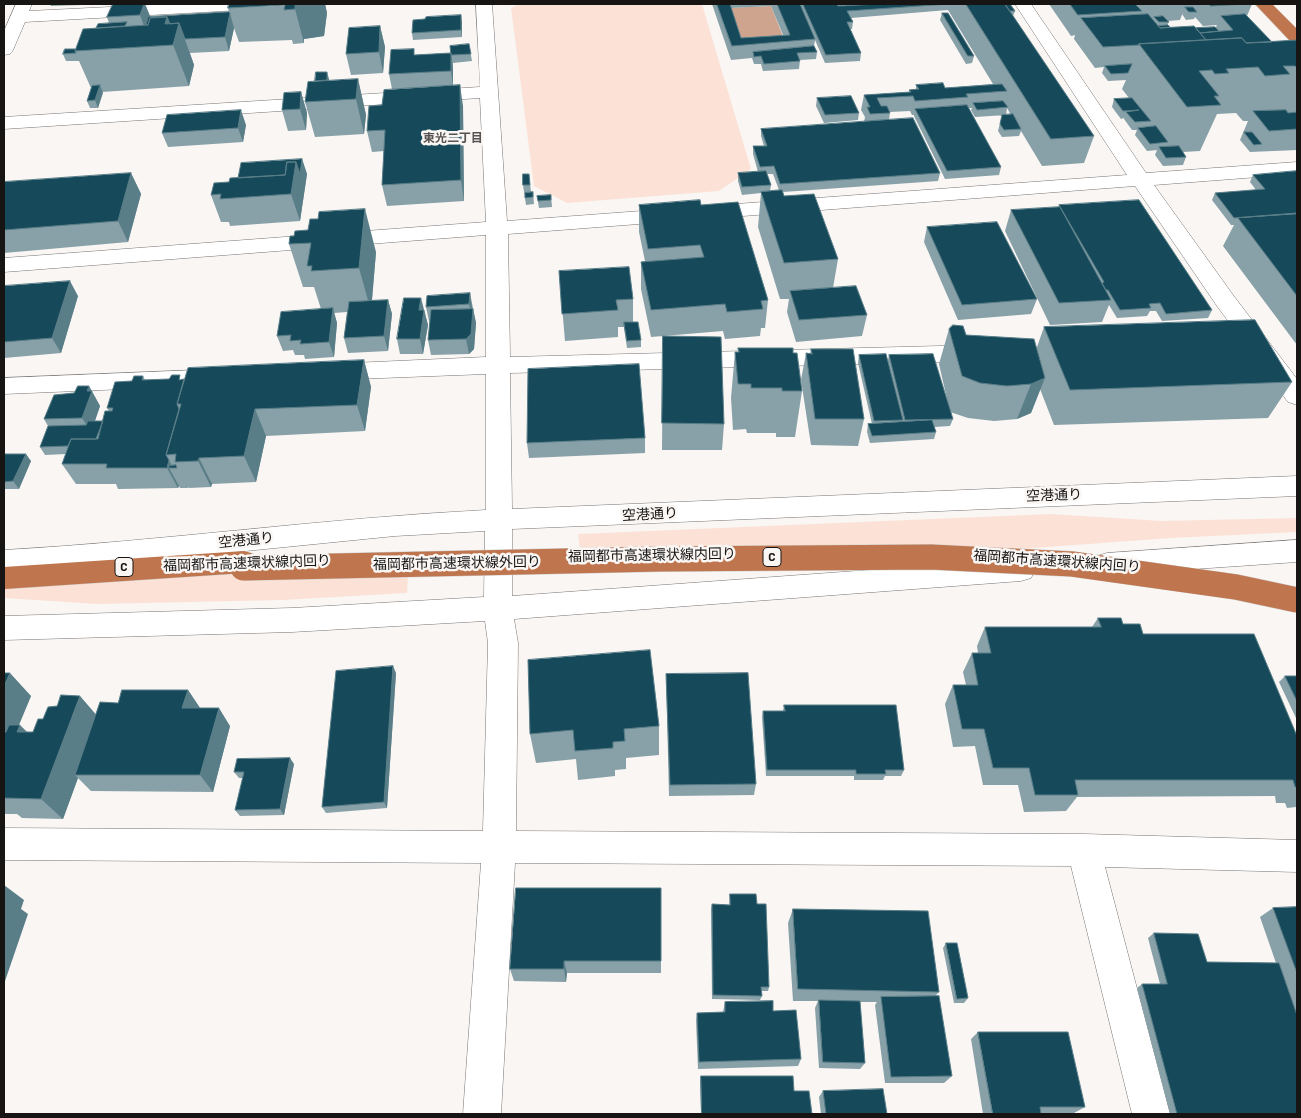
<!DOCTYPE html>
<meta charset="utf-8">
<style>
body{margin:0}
#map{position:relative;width:1301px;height:1118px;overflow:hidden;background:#f9f6f4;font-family:Barlow,sans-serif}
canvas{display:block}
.frame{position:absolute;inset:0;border:5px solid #161514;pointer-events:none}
</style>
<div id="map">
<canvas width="1301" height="1118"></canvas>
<div class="frame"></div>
</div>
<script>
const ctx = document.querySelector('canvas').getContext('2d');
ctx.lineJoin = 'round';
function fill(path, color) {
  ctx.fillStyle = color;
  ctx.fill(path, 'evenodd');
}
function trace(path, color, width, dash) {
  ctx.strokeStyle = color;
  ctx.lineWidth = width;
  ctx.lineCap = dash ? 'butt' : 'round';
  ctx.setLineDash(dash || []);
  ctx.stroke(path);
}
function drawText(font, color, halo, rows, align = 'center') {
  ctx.font = font + ' Barlow,"Noto Sans JP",sans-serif';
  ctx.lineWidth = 5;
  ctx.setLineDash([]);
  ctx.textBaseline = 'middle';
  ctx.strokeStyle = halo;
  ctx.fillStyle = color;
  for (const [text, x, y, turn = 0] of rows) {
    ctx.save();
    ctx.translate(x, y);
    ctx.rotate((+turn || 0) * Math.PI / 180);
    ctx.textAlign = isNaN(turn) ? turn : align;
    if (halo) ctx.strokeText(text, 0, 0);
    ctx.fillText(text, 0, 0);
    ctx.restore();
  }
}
const green = new Path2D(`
 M519,4H702L751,169L719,191L567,203L534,186L511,8Z
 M1050,514L1162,521L1297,518V532L1171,538L897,558L582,568L578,534Z
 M409,557L407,593L283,600L97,604L4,598V580Z`);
const water = new Path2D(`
 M771,6L788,49L740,52L726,8Z`);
const minor = new Path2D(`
 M16,4H32L29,11L171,4H267L265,8L259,9L25,22L13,50L10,54L4,55V31Z
 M476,4H492L507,221L1127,175L1015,4H1031L1146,173L1297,162V174L1154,185L1233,295L1297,379V405L1288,402L1217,306L1135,186L508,234L510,357L979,345L987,347L991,353L987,359L979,361L510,373L512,509L1297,476V496L512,529V596L1021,559L1031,562L1035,570L1031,578L1021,581L514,619L518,643L516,831L1084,834L1297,840V872L1105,867L1170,1114H1132L1071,866L515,863L501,1114H463L481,863L4,860V828L483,831L488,643L485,621L292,632L4,640V616L292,608L484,597L485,531L395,536L116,564L4,572V550C165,541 325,518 486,510V374L330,380L322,378L318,372L322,366L330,364L486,357V235L4,272V258L486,222L480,98L4,129V117L480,87Z
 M222,369L230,371L234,377L230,383L222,385L4,394V378Z
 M1297,540V562L1107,575L1097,572L1093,564L1097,556L1107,553Z`);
const highway = new Path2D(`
 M1255,4H1272L1297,29V43L1291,42Z
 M244,551L254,554L258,562L254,570L244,573L4,589V567Z`);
const highwayBridge = new Path2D(`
 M243,568L660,559L931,557L1072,564L1236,587L1297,600`);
const wall = new Path2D(`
 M50,4H83L82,5L51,6Z
 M113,4H145L150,16V17L229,12L228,8L325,4L327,13L324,36L304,39V43L293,44L292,40L239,42L234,28L229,51L190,53L194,65L189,86L102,92L98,108H90L87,101L91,88L79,61H66L63,54L76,49L96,28L109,23L107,17Z
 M712,4H842V6L880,4H1010L1015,11L1013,16L1094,136L1084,163L1042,166L1021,131L1019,136L1002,137L998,131L1002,115H1011L1007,108L1006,115L975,117L971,110L972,108H968L1001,167L999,175L945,179L914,116V115H912L910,111L890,112L889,120L940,173L938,181L783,192L784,196L838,259L833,288L867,315L862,336L796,342L787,312L789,299H780L758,227L761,193L742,195L738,181V173L758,172L753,154V146H764L761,136V129L864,122L865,117L861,110L864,95L909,92V90L916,89V85L945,88L993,84L948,10L851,18L853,22L852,29H850L861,53L860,61L825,63L815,40L814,46L817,52L816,59L800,60L799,69L763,71L761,64H754L752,58L731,60ZM771,6L783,35L741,38L731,8ZM767,174H773L779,190L770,191L771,185Z
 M1049,4H1252L1247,16L1272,42L1297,40V150L1250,152L1240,140L1248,121H1243L1236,113L1217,114L1200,151L1183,152L1186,157L1183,165L1163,166L1155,155L1157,150L1147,151L1135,135L1137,130H1132L1124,119V118L1121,119L1112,107L1114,99L1129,98L1122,89L1126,80L1108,81L1102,73L1104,67L1095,68L1074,39L1075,35L1071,36ZM1183,12L1182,14L1186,20L1194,19L1195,17L1203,26L1217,25L1216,27L1196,28L1170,27L1167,25L1169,22L1168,21L1180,20Z
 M942,13L974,56L972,63L966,64L940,20Z
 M462,22V37L413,40L412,33Z
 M380,26L385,47L383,73L351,75L346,54Z
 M469,44L472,61L453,63V85L463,106L464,201L387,206L382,185L384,151L372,152L367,131L382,105L432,87L392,89L389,74L415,55L451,53Z
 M329,79V81L358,79L366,115L364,134L315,137L305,102L316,82Z
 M301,92L307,113L306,130L288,131L282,110Z
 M817,98L859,113L858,120L824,123L816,106Z
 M246,125L243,142L168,147L162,133Z
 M302,159L307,174L300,221L230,226L229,222H221L211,195L229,182L238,178Z
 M1297,171V345L1223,246L1234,225H1231L1212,200L1215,193L1256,190L1250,182L1253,175Z
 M131,173L141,194L128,242L4,253V182Z
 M529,174L531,192H533L534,204L526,205L523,185Z
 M551,195L552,207L539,208L537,196Z
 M639,205H701L768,300L765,328H761L760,336L725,339L723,331L651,337L641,289V262L645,261L639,232Z
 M1059,205L1212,310L1208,318L1162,321L1156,311H1150L1147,316L1117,318L1109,305L1102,322L1050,325L1005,231L1011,210L1059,207Z
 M927,227L1037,299L1031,314L958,320L924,242Z
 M294,236L376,252L372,300H388L392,314L388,351L348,353L344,338L347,312L334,313L337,323L334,357L305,359L304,355H295L293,350L283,351L277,336L321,309L314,287H303L289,244Z
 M559,271L633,299V322L641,340V347L627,348L624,327H618V337L565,341Z
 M4,286L78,296L61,353L4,358Z
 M470,293L476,323L474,349L469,354L431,355L428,340L430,321H429L426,307Z
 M424,310L428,325L423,354H400L397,339Z
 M1044,327L1292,382L1268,418L1054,425L1040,389L1031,413L1017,419L994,421L968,418L950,412L939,364L949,329L966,335L1037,347Z
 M663,336L724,424L722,450H662Z
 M738,348L793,353L802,391L795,437H776V433H747L746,429L733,430L731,398L735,352H738Z
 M811,349L864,419L858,446L811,445L801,380L806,353L810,354Z
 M859,355L888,360L889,355L953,419L950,426L934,427L936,432L934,439L870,443L867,432L868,424H872L858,363Z
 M364,360L371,387L365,431L266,436L256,482L212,484L211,487L189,488L188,487V488H180L179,486L178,488L118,489L116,484H76L62,464L66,454L45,455L40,447L48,426L44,419L74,393L89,386L100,406L95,421H103L109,411L107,408L132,381L143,376L145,380H182Z
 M645,438V453L529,458L527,443Z
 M4,454L31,461L19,489H4Z
 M1098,618L1123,624L1143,634L1297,736V806L1296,807L1287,808L1285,803H1276L1275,796L1077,797L1066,811L1024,812L1018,785H983L975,746L953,747L945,704L953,685H966L963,672L972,653H978L977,646L985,627H1092Z
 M528,660L659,726V755L626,758V769L615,770V776L578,780L576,759L536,763L530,734Z
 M4,673L31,696L19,725L27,732H33L43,719L96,715L118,703L188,690L200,708L230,726L213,792L91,791L78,778L63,819L22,818L17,814H4Z
 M396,673L387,808L326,813L322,807Z
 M666,674L756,784L754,795L669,796Z
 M1285,676H1297V718H1296L1279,682Z
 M784,705L904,770L901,776H885L883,780H854V776H766L762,717L763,711H783Z
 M294,764L284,815L240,816L235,810L243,778H239L234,772Z
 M516,888L661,961V973H567L566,982L514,981L510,969Z
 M730,894L757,904L769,987L768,991H761L762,996L760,1000L712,999L711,909L712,904L729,905Z
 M1297,907V1114H1170L1137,988L1142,984H1160L1148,938L1154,933L1207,962L1276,963L1260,917L1273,908Z
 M793,909L939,992L935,996L952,1076L944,1083H885L875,1005L877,1002H860L865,1063L860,1069L819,1068L815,1008L818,1001H793L788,923Z
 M946,943L968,998L964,1003H954L943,948Z
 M725,1002L773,1011L801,1059L798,1066L698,1069L696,1021L697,1013L723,1012Z
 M978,1032L1085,1107L1074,1113H1041V1114H983L971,1039Z
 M701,1076L794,1091L812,1114H701L700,1082Z
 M823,1091L887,1114H821L819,1097Z`);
const shadedWall = new Path2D(`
 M144,4H145L150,16L145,29L140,15Z
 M295,4H325L327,13L324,36L304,39V43L295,9Z
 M230,13L234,28L229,51L225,37Z
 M461,15L462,22V37L461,30Z
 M167,17L179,23L194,65L189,86L165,24Z
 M380,26L385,47L383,73L379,52Z
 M451,53L453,68V86L451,71Z
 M327,72L329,79V87L315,81Z
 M358,79L366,115L364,134L356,99Z
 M100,85L103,93L98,108L95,100Z
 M460,85L463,106L464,201L461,180Z
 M301,92L307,113L306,130L300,109Z
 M241,110L246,125L243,142L238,128Z
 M302,159L307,174L300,221L291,194L296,162Z
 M131,173L141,194L128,242L118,221Z
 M365,209L376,252L371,311L359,268Z
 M70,281L78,296L61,353L52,338Z
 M470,293L472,308V319L469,304Z
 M421,298L428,325L423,354L420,339L419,310Z
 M388,300L392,314L388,351L384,336Z
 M333,308L337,323L334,357L329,342Z
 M473,309L476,323L474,349L469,354L466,339Z
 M364,360L371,387L365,431L357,405Z
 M1045,378L1031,413L1017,419L1031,384Z
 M89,386L100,406L91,432L82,418L87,391Z
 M255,409L266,436L256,482L244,456Z
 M26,454L31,461L19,489L13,481Z
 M199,458L212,484L211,487L198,461Z
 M169,460L173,468H169L179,486L178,488L167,468Z
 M393,666L396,673L387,808L384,802Z
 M10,673L31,696L15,734L4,745V686Z
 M188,690L200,708L195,726L182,708Z
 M80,696L99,718L75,775L78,778L63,819L41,799Z
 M219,708L230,726L213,792L200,775Z
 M20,725L42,747L17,732Z
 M290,758L294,764L284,815L280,809Z
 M4,885L24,900L21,909L28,914L4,984Z
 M564,961L567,973L566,982L564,969Z`);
const building = new Path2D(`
 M113,4H144L140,15L107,17Z
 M229,4H300H295V9L284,10L285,5L228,8Z
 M717,4H730L741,38L790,35L777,4H800L815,39L732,46Z
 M803,4H837L838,6L880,4H949L847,11L853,22H847L861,53L826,55Z
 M966,4H1005L1094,136L1051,139Z
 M1005,4H1010L1015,11H1010Z
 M1070,4H1135L1142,11L1078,15Z
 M1209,4H1244L1211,6Z
 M1185,7H1193L1197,12H1189Z
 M229,12L230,13L225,37L185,39L179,23L170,24L167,17L150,18L148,25H146L148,17Z
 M942,13H948L974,56H968Z
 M1148,14L1160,28L1194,26L1206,40L1139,44V45L1103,47L1081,18Z
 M1245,14L1272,42L1246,43L1242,38L1206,40L1200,33L1233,30L1221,16Z
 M461,15V30L412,33L413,20L425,19L426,17Z
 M1163,16L1169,22H1159L1154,17Z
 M167,17L165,24L179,23L173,45L75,51L83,29L148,25L150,18Z
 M127,22L125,26L96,28L98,24Z
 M1168,25L1170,27L1160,28L1158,26Z
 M380,26L379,52L346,54L349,28Z
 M1215,27L1219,31L1200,33L1196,28Z
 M1242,38L1246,43L1297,40V68L1295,66H1283L1290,74L1265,76L1258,67L1226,69L1229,73L1215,74L1212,70L1199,71L1219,96H1214L1221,105L1187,107L1139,44Z
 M469,44L471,54L451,55L450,46Z
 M814,46L817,52L797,53L800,61L764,64L761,56L754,57L753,52Z
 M65,49H76L75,51L76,53L63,54Z
 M414,49V55L451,53V71L389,74L391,50Z
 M1132,64L1128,73L1111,74L1105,66Z
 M316,72H327V80L315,81Z
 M358,79L356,99L305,102L308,82Z
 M943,83L945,88L1002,84L1007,91L966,94L968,97L915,101L913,96L877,98L881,106H887L890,113L870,114L867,107H870L864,95L911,92L909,90L919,89L916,85Z
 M100,85L95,100L87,101L92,86Z
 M460,85L461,180L382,185L385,130L367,131L369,106L382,105L384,90Z
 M301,92L300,109L282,110L284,93Z
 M851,96L859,113L825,115L817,98Z
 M1132,98L1151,121L1135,122L1126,112L1139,110L1123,111L1114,99Z
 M1003,101L1008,107L977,110L973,103Z
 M967,105L1001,167L947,171L915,109Z
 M241,110L238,128L162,133L167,115Z
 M1286,110L1288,113L1297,112V129L1269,131L1253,111Z
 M1013,114L1021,129L1004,130L1000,124L1002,115Z
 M913,118L940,173L780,184L774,166L760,167L753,146H767L761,129Z
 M1156,126L1168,142L1150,144L1138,128Z
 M1244,132H1252L1262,144L1254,145Z
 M1179,146L1186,157L1166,158L1159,147Z
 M302,159L300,174L296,162H287L285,175L238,178L241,163Z
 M287,162H296L291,194L220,199L221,194L211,195L214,183L229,182L230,178L285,175Z
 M766,171L771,185L742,187L738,173Z
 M1297,171V213L1234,218L1215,193L1265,189L1253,175Z
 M131,173L118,221L4,230V182Z
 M523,174H529L530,185H523Z
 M782,190L784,196L814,194L838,259L784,263L761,192Z
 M533,192V197L525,198V193Z
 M551,195V200L538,201L537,196Z
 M700,200L701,205L738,202L768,300L761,301L763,309L727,312L725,304L651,310L641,262L704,257L700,245L648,249L639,205Z
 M1139,200L1212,310L1166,314L1160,303L1149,304L1151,308L1120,310L1108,290H1106L1102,283L1104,282L1059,205Z
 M1060,207L1111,300L1059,303L1011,210Z
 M365,209L359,268L311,271L312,266H307L311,243L289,244L290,236H294L295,231L308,230L310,219H318L319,212Z
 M1297,214V296L1238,218Z
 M997,222L1037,299L962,305L927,227Z
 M629,267L633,299L616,300L618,310L562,314L559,271Z
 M70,281L52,338L4,342V286Z
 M856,286L867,315L799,320L790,291Z
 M470,293L469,304L426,307L427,296Z
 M404,298H421L419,310H424L420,339H397Z
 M388,300L384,336L344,338L349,302Z
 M333,308L329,342L300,344L301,340L290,341L291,335L277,336L281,312Z
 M473,309L471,334L466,339L428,340L431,310Z
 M1255,320L1292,382L1070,390L1044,327Z
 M624,322H638L641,340L627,341Z
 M953,325L963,326L966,335L1034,339L1045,378L1031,384L1007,386L980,383L962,376L949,329Z
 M663,336L721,337L724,424L662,423Z
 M738,348H793V353H797L802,391H782V388H751V384H738L735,352H739Z
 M811,349H853L864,419H815L806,353L812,354Z
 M886,354L903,420L874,421L859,355Z
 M933,354L953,419L905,420L889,355Z
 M364,360L357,405L255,409L244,456L199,458L198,461L175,462L176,454L166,455L181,404H177L188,368Z
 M639,364L645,438L527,443L528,369Z
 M172,375H180L179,380L184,379L177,404L179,409L166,455L169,460L167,468H106L107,464H62L71,439H98L105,411H112L113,408H107L115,382L132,381L134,376H143L142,380L169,379Z
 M78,386H89L87,391H92L82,418L44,419L54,395L74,393Z
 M932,420L936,432L872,436L868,424Z
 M88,421H103L96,439H71L68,446L40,447L48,426L86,425Z
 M4,454H26L13,481L4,482Z
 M176,465L177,468H169V466Z
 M1098,618H1121L1123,624H1140L1143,634H1254L1297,736V787H1295L1293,780H1075L1078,795H1035L1029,768H993L984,729H962L953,685H978L972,653H991L985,627H1101Z
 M650,650L659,726L624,729L625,741L613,742V748L575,751L573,730L530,734L528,660Z
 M393,666L384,802L322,807L336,671Z
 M4,673H10L4,686Z
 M748,673L756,784L670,785L666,674Z
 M1285,676H1297V701Z
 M122,690H188L182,708H219L200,775H75L100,702L118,703Z
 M61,695L80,696L41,799L4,798V732H6L9,725H20L17,732H33L38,719H43L48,707L57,706Z
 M784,705H896L904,770H885L886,774H856V770H767L763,711H785Z
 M290,758L280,809L235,810L244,772H234L237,759Z
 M516,888H661V961H564V969H510Z
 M730,894H756L757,904H766L769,987H761L762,996L713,995L712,904L730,905Z
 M1297,907V973L1273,908Z
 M793,909L928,911L939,992L798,989Z
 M1154,933L1198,934L1207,962L1279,963L1297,1015V1114H1177L1142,984H1167Z
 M946,943H957L968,998L957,999Z
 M939,996L952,1076L891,1077L881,997Z
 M819,1000L860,1001L865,1063L823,1062Z
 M773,1001V1011L796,1010L801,1059L699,1062L697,1013L725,1012V1002Z
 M978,1032H1068L1085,1107H1040L1041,1114H993Z
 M701,1076H793L794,1091H809L812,1114H702Z
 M883,1089L887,1114H826L823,1091Z`);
const farNeighbourhoodnames = [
 ["東光二丁目",453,138]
];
const shields = [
 [772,557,18],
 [124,567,18]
];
const shieldNames = [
 ["C",772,557],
 ["C",124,567]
];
const streetNames = [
 ["空港通り",1054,495,-2],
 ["空港通り",650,514,-3],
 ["空港通り",246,540,-6],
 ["福岡都市高速環状線内回り",652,555,-1],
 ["福岡都市高速環状線内回り",1057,561,4],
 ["福岡都市高速環状線内回り",247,563,-2],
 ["福岡都市高速環状線外回り",457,563,-1]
];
fill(green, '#fce2d6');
fill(water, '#cfa48e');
trace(minor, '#777473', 1);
trace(highway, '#d0d0d0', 1);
fill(minor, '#fff');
fill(highway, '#bf754d');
trace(highwayBridge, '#d0d0d0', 26, []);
trace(highwayBridge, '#bf754d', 25);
fill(wall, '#88a0a7');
fill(shadedWall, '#5a7e88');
fill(building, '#164a5a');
trace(building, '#5a7e88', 1);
drawText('bold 12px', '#565352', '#f9f6f4', farNeighbourhoodnames);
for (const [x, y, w] of shields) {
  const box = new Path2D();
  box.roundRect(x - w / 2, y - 9.5, w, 19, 4);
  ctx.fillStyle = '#f9f6f4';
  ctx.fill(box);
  trace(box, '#161514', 1);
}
drawText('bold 12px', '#161514', null, shieldNames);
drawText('14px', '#161514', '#f9f6f4', streetNames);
</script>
